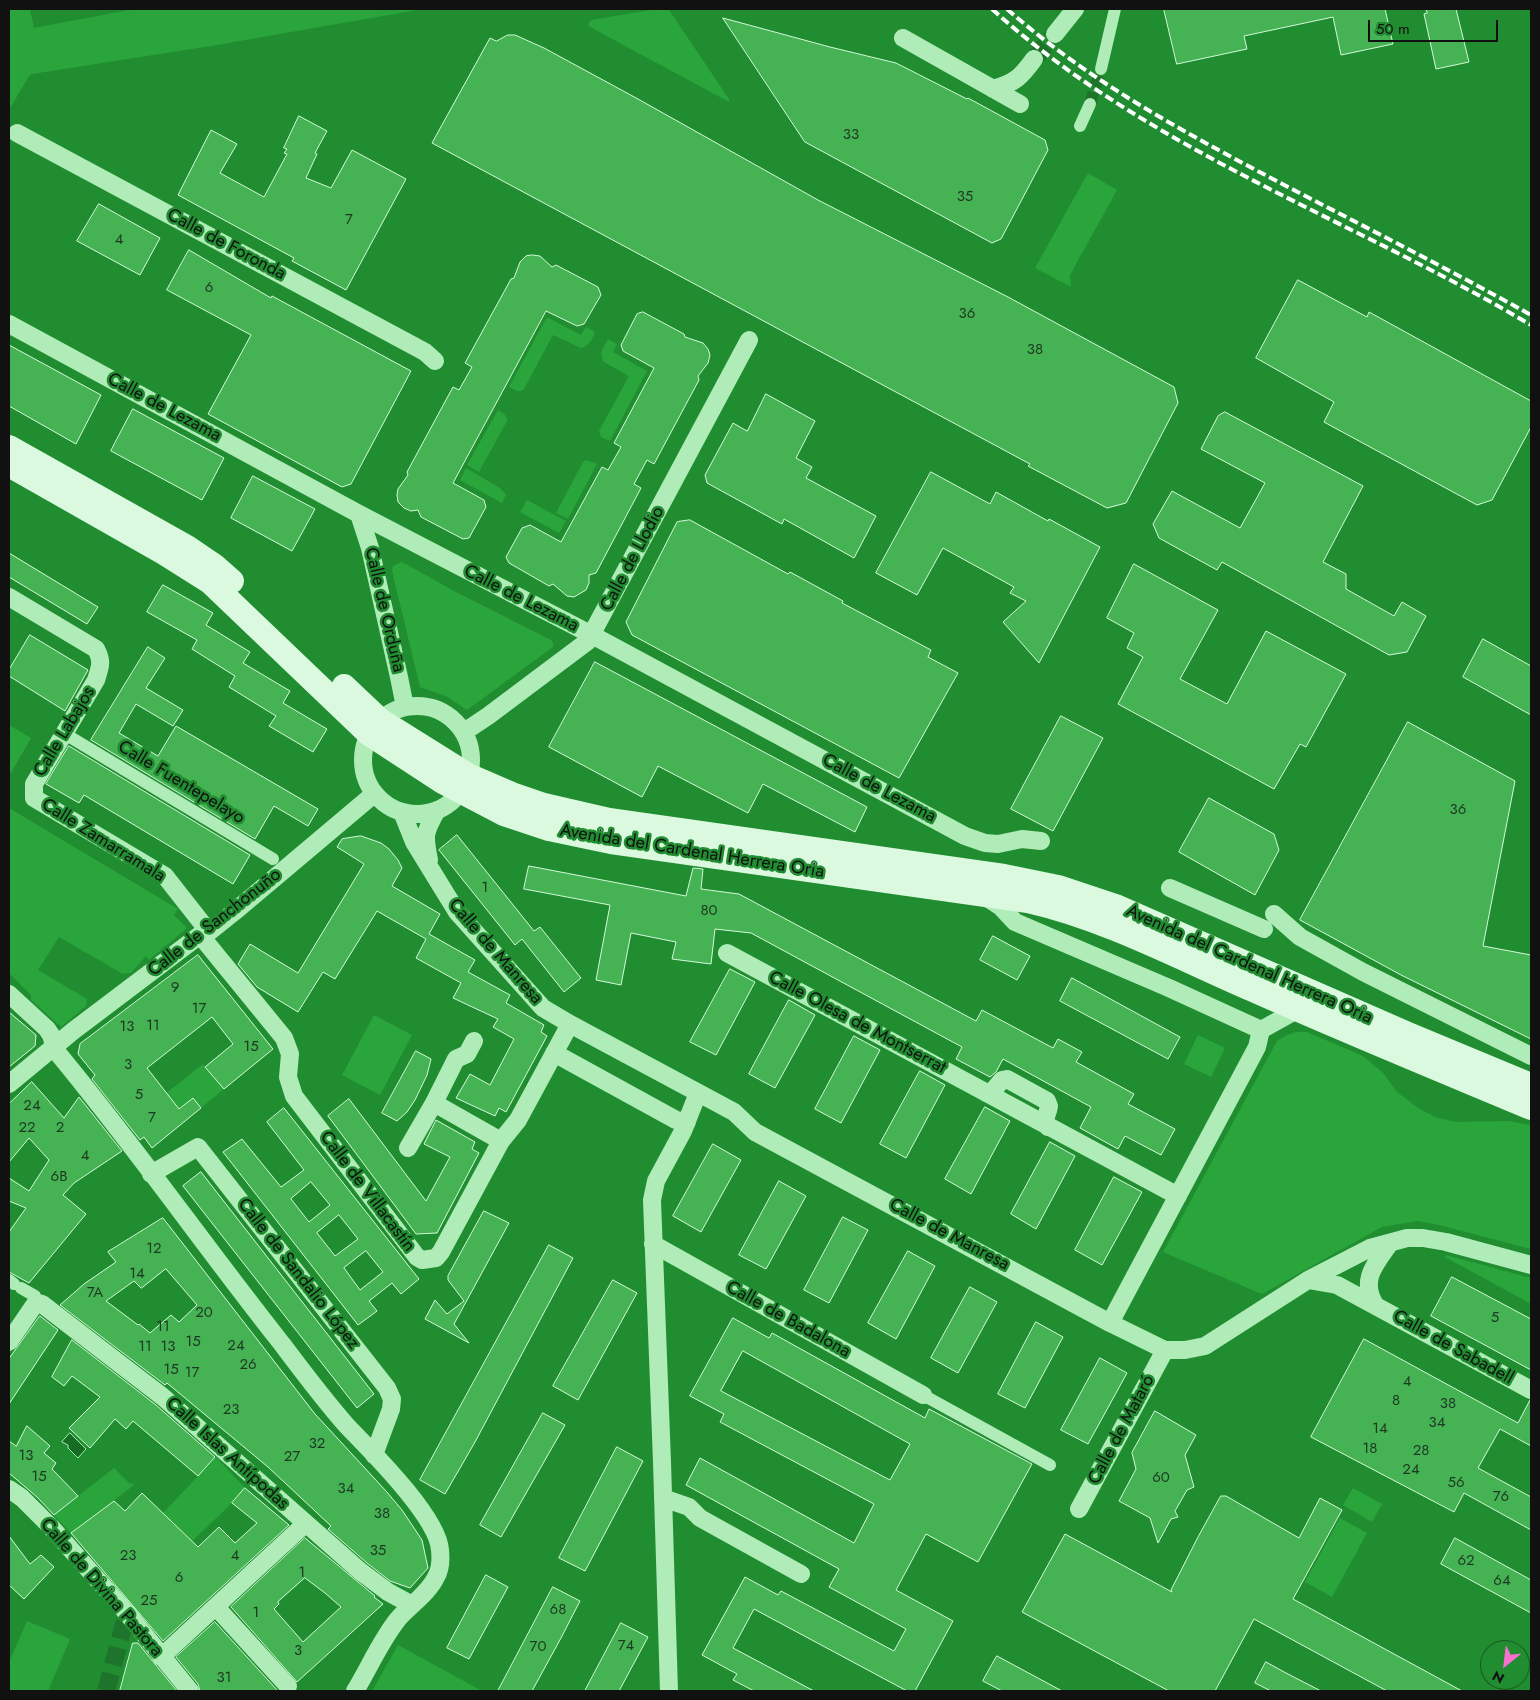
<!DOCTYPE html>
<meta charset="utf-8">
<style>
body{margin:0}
#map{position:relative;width:1540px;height:1700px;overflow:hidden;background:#218d31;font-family:Jost,sans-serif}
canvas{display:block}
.frame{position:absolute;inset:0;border:10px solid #111;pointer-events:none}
.north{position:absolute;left:1480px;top:1640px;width:50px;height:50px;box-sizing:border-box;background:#218d31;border:1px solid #1b5b24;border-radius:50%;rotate:209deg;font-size:14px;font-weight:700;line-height:20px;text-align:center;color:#111}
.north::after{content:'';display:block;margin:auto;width:18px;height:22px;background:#f870d0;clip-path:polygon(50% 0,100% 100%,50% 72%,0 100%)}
.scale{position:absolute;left:1368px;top:20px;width:130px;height:22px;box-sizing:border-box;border:2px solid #111;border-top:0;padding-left:6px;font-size:15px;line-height:18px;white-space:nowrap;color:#111;-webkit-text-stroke:4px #218d31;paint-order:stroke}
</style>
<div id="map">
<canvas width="1540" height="1700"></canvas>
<div class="frame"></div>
<div class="north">N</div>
<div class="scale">50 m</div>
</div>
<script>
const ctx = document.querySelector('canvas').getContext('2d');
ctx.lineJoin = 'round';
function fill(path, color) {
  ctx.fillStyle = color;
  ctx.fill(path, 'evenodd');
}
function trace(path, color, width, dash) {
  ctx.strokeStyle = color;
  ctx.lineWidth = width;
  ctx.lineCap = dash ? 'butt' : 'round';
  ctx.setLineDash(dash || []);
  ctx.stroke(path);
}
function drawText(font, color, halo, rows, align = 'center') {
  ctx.font = font + ' Jost,sans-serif';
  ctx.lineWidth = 5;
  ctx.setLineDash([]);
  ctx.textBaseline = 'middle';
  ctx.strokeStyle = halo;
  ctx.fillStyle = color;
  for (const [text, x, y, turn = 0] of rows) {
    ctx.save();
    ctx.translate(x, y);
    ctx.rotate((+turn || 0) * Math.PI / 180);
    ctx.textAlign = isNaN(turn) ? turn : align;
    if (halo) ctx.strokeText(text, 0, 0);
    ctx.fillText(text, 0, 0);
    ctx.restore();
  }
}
const green = new Path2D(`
 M9,9H30L34,28L134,9H423L211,46L32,74L29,76L9,110Z
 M657,9L669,10L729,99V102L592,28L588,25L591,20Z
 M1088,173L1117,190L1070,275L1071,287L1035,268Z
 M547,317L581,335L586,327L595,332C592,340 589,346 581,348L553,335L524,389L522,391H517L509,387Z
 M608,339L617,344L613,352L647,371L610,441L601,437L599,431L629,376L604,362C598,354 604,347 608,339Z
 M498,410C503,413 507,415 507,421L479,472L467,465Z
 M586,460L597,464L568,519L556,513L583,462Z
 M466,468L500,488L506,495L502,503L460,480Z
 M527,500L566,521L559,533L520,512Z
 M401,562L406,564L452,590L551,640L553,643V647L467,710L448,697L420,687L392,571L393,566Z
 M9,725L31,738L11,773L9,771Z
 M9,808L178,909L174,915L187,928L149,960L146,956L131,973L123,974L59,937L38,970L87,999L86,1006L61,1027L31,1000V995L9,973Z
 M374,1015L412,1035L380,1095L342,1075Z
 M1297,1032H1307L1363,1056L1383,1073L1397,1092L1418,1108L1435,1117L1456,1122L1508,1121L1531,1125V1249L1435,1224L1417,1221L1382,1227L1262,1294L1163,1252L1277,1041L1287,1035Z
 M1198,1035L1225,1048L1211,1077L1184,1064Z
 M203,1064L224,1089L201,1108L192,1098L172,1115L159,1099Z
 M1446,1255L1531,1278V1304L1445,1257Z
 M216,1457L245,1488L226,1509L192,1541L163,1513Z
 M114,1468L130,1484L132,1483L134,1485L71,1533L54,1515Z
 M1353,1488L1382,1504L1372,1522L1343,1505Z
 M1340,1518L1367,1533L1332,1597L1305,1582Z
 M27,1621L70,1639L48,1691H9V1662Z
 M398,1645L482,1691H372Z`);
const water = new Path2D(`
 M70,1433L86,1449L78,1458L68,1448V1445L62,1442Z`);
const building = new Path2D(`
 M1164,9H1385L1393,44L1341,55L1333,17L1244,36L1247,49L1177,64Z
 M1426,9H1456L1469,62L1436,69L1424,14L1427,13Z
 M723,18L830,47L896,63L967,99L968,98L1045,140L1048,150L1001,239L992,243L805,142Z
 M508,35H515L544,48L638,99L818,200L1008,297L1174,387L1178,403L1126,503L1107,508L1028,466L1030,464L432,143L490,38L496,41Z
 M299,116L327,131L315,153L317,154L306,178L331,188L352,150L406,179L346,290L292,261L294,258L178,195L211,130L237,144L220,173L264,197L287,154L284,153L287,149L284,148Z
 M99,204L160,238L140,275L77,241Z
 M189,250L271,298L272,296L411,371L351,484L342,487L208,414L251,335L167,290Z
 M532,255L540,256L552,267L556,265L598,287L601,295L584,324L577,326L546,311L453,483L484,500L486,507L469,538L463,539L421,517L418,510L411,511L404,508L398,502L397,495L398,489L408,475L407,472L453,387L459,390L472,367L465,363L511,279L514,278L520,262L526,256Z
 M1298,280L1367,317L1369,312L1531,401V427L1492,500L1477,505L1324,422L1334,402L1256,358Z
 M643,312L684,334L685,337L703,343L708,349L710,355L708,363L698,376L699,380L654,464L647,460L634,484L641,488L596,573L589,575V583L586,590L574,597L567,596L553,584L549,586L509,563L506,557L522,528L530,525L561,542L602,467L608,470L621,447L614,443L654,368L623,351L621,345L637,314Z
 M9,345L101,395L76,444L9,406Z
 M766,394L815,421L796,458L812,467L806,478L876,516L854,558L784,519L782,524L707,483L705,475L733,423L747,431Z
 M133,409L224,458L202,500L111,451Z
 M1225,412L1363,486L1323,562L1346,574V589L1394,616L1402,602L1426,616L1407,652L1389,655L1222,562L1217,570L1159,538L1153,524L1172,491L1240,528L1265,483L1201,449L1218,416Z
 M931,472L990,504L996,492L1048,521L1049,519L1100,547L1039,663L1003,622L1026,601L1010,593L1014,587L943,548L917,595L876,573Z
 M253,476L315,509L292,551L231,518Z
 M690,520L788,574L790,572L843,601L842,603L931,650L928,657L958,673L899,778L632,635L626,622L677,522Z
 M9,553L98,607L87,624L9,577Z
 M1134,564L1218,610L1180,679L1227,704L1266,631L1346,674L1306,747L1300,744L1274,789L1118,704L1143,657L1127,648L1134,633L1107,618Z
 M163,585L213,613L206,625L250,652L243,663L290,691L283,703L327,729L313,752L269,726L276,716L229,687L235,676L192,649L197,640L147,612Z
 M30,635L88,670L65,711L9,676V670Z
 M1483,639L1531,666V715L1463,677Z
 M148,647L165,658L146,688L183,710L173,726L136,704L119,733L158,756L176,726L318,809L308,826L274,806L255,839L91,740Z
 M595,662L867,807L855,832L763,784L748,813L658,766L642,797L549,747Z
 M1061,716L1103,738L1053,831L1011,809Z
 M1408,722L1515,781L1483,946L1531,955V1039L1401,975L1300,920Z
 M69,746L250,855L233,884L84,795L79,803L46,784Z
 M1209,798L1274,834L1279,850L1255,895L1179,852Z
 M457,835L534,931L540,927L581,978L564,992L522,939L515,945L439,850Z
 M361,836L381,843L389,849L398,860L402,868L392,886L440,914L429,934L475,960L468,972L510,995L506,1003L544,1025L541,1032L547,1036L506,1112L499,1108L495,1116L456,1098L470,1074L490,1085L514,1039L493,1027L498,1019L453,998L461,983L416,958L426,939L377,911L335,979L323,972L298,1012L257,987L238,964L250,944L298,973L364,864L337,847L342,839Z
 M529,866L686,896L693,868L703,869L701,889L739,894L976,1021L982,1010L1053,1048L1058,1039L1082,1052L1076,1062L1134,1094L1128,1104L1175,1129L1161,1155L1125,1136L1118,1149L1080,1128L1091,1107L1003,1059L996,1072L990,1077L956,1059L962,1047L751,933L715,929L711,964L672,959L676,942L631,933L621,985L596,980L610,905L524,889Z
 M993,936L1030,956L1017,980L980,960Z
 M198,955L273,1049L224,1089L205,1067L233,1044L212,1017L147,1068L179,1109L193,1098L201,1108L152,1148L144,1137L140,1140L92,1079L95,1075L78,1054L80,1044Z
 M730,969L755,982L716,1055L690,1042Z
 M1072,978L1180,1037L1168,1059L1060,1001Z
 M789,1000L815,1015L775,1088L749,1074Z
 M9,1012L36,1035L35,1046L9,1067Z
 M854,1036L880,1050L841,1123L815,1109Z
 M416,1051L431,1059L427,1075L415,1100L407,1112L397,1121L382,1113Z
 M920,1071L945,1085L906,1158L880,1144Z
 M32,1082L64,1118L79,1097L122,1151L74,1183L63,1195L86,1214L29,1283L9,1272V1232L26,1208L9,1201V1178L29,1191L49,1160L29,1138L9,1162V1104Z
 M349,1099L426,1201L450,1157L424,1144L436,1120L475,1142L472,1149L479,1153L437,1233L416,1234L328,1116Z
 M985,1107L1010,1121L971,1194L945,1179Z
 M284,1108L419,1279L401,1294L392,1283L369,1301L377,1311L358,1325L223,1152L242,1139L281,1187L304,1170L267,1122ZM311,1182L330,1205L309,1222L291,1199ZM339,1215L358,1239L335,1256L317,1233ZM366,1251L383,1272L360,1290L344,1268Z
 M1050,1142L1075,1156L1036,1229L1011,1214Z
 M713,1144L741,1160L701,1232L673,1216Z
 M201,1172L374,1394L357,1408L183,1186Z
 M1114,1177L1142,1192L1102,1265L1075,1250Z
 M779,1181L806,1196L766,1269L739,1255Z
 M484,1211L509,1223L454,1324L469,1343L425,1319L435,1300L447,1314L464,1301L448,1280V1276Z
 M843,1217L868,1230L829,1303L804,1290Z
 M163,1218L315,1414L386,1491L402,1510L422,1540L428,1568L410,1588L390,1581L367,1563L328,1529L331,1526L268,1467L167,1383L165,1385L60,1305L84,1284L116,1262L108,1252ZM166,1269L197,1305L179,1322L171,1315L150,1333L139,1324L138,1325L106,1301L134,1281L141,1288Z
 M549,1245L573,1258L475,1442L445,1494L420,1480Z
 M908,1251L935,1266L896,1339L868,1323Z
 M1452,1277L1531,1319V1370L1431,1316Z
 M613,1280L637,1293L578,1400L553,1386Z
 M970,1287L997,1302L958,1373L931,1358Z
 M40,1316L58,1330L9,1404V1359Z
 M733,1318L769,1338L772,1333L925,1418L929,1409L1032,1464L978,1562L926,1534L896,1590L953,1621L915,1691H907L754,1609L733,1648L814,1691H754L733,1680L737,1674L702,1655L745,1577L778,1595L781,1591L894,1651L906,1629L829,1587L839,1569L686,1485L700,1458L854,1543L874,1504L720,1422L724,1414L690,1396ZM743,1351L910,1444L890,1480L721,1391Z
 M1036,1322L1063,1337L1025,1408L998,1394Z
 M1364,1339L1518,1423L1530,1400L1531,1401V1446L1500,1429L1478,1468L1531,1497V1530L1464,1493L1454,1512L1311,1437Z
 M72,1340L156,1405L215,1457L198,1476L133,1421L126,1429L115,1419L90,1448L69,1428L100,1397L72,1376L64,1386L52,1377Z
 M1100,1358L1127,1373L1088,1444L1061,1430Z
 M1155,1411L1196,1435L1185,1455L1194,1487L1187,1490L1175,1511L1178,1517L1171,1519L1158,1543L1150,1518L1119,1501L1136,1469L1132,1453Z
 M543,1413L565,1425L501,1537L480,1525Z
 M27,1426L50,1446L44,1453L56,1463L52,1469L78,1496L54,1515L37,1497L9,1473V1441L16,1446Z
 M617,1447L643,1461L585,1571L559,1558Z
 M245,1488L289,1525L163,1641L71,1533L114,1501L125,1511L142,1493L198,1547L219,1527L235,1543L257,1523L232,1503Z
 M1221,1496H1226L1299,1538L1320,1498L1342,1510L1293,1599L1462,1691H1387L1254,1619L1215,1691H1169L1022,1612L1065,1534L1172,1592L1171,1590L1198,1537Z
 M9,1536L30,1564L41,1555L54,1567L24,1599L9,1585Z
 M305,1538L375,1596L374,1597L383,1604L297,1682L231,1607ZM305,1578L325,1593L341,1607L303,1642L274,1609L279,1604L278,1602Z
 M1455,1538L1531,1580V1613L1441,1564Z
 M486,1575L508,1587L469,1659L447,1648Z
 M553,1587L580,1601L561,1638L532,1691H498Z
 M215,1622L278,1691H200L198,1684L176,1657Z
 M621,1623L648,1637L619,1691H585Z
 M133,1643H138L177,1691H120Z
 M997,1656L1062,1691H1002L983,1681Z
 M1266,1662L1286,1673L1321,1691H1271L1255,1683Z`);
const pedestrianTunnel = new Path2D(`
 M1090,104L1101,69`);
const minorTunnel = new Path2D(`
 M1034,59L1055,34
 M106,1691L127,1613`);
const pedestrian = new Path2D(`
 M1101,69L1115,9
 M1080,126L1090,104
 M70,737L273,859
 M9,1280L14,1284
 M21,1288L35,1296
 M923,1395L1050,1465`);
const minor = new Path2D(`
 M1055,34L1075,9
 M903,38L1020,104
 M993,89C1015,83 1021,77 1034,59
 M17,133L425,352L435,361
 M9,324L359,514L592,635L965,836L985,843L998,844L1022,839L1041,841
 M359,514L370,548L399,677L405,707
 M9,597L96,649C103,662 100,667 96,680L34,784V798L165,876L209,932
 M363 760a54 54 0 1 1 108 0a54 54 0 1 1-108 0Z
 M464,732L488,716L588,641L749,340
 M402,812L414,842L457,912L543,1008L570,1024L734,1112L755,1132L1110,1323L1165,1350H1185L1205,1346L1308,1280L1370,1248L1407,1238H1423L1446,1242L1531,1265
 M429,860C424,835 424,833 437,810
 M1170,888L1264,929
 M984,896L1001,907L1015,922L1169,988L1261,1030
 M1274,914L1300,937L1363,972L1531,1056
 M200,935L284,1038L290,1054L288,1077L294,1096L417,1257L422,1260L436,1258L441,1252L501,1141L518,1120L570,1024
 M727,953L1178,1196
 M9,994L47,1029L51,1035L56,1051C135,1146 205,1247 282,1344C303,1372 324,1400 347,1426C371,1451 438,1517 440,1550C441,1560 441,1569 436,1577C428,1594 410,1605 398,1619C381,1640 369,1668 355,1691
 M554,1053L676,1120L687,1122
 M9,1084L73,1031L200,935L209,932L234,912L374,794
 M986,1093H991L1002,1080L1007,1079L1047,1101L1049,1106C1048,1115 1042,1119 1048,1127
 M434,1103L501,1141
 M408,1148L434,1103L456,1059L467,1054L474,1041
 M151,1174L198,1147L387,1388L392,1399L391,1409L374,1455
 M653,1244L923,1395
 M1308,1280L1337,1285L1531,1390
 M1375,1305C1360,1280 1375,1264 1390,1243
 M1110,1323L1257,1047L1261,1030L1297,1010
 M9,1342L35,1304L38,1303L42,1304L163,1397L360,1571L388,1592L412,1605
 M9,1489L22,1498L51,1527L127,1613L190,1691
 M663,1498L689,1507L700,1518L801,1574
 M1079,1509L1165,1350
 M216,1607L288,1686
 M161,1657L305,1524
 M669,1691L662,1462L652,1200L656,1181L683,1131L698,1093`);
const secondary = new Path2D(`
 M9,447L187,547L215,566L232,581
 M9,465L164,553L210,582L369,734L441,781L504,814L549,829L611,842L1028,901C1107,919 1179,958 1253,990C1345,1031 1438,1069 1531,1108
 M344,686L380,720L468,775L512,794L544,805L609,820L1004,876L1058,887L1118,907L1408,1034L1531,1085`);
const rail = new Path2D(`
 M992,9C1149,151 1352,219 1531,325
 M1007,9C1092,84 1191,136 1290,188C1371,230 1452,271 1531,315`);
const numberNames = [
 ["33",851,135],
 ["35",965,197],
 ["7",349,220],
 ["4",119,240],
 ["6",209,288],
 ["36",967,314],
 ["38",1035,350],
 ["36",1458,810],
 ["1",485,888],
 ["80",709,911],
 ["9",175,988],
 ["17",199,1009],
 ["11",153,1026],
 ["13",127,1027],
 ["15",251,1047],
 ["3",128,1065],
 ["5",139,1095],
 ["24",32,1106],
 ["7",152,1118],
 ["22",27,1128],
 ["2",60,1128],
 ["4",85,1156],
 ["6B",59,1177],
 ["12",154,1249],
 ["14",137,1274],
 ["7A",95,1293],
 ["20",204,1313],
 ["5",1495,1318],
 ["11",163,1327],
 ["15",193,1342],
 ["24",236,1346],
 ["11",145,1347],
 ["13",168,1347],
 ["26",248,1365],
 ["15",171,1370],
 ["17",192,1373],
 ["4",1407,1382],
 ["8",1396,1401],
 ["38",1448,1404],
 ["23",231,1410],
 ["34",1437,1423],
 ["14",1380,1429],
 ["32",317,1444],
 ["18",1370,1449],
 ["28",1421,1451],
 ["13",26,1456],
 ["27",292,1457],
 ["24",1411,1470],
 ["15",39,1477],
 ["60",1161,1478],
 ["56",1456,1483],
 ["34",346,1489],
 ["76",1501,1497],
 ["38",382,1514],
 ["35",378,1551],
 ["23",128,1556],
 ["4",235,1556],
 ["62",1466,1561],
 ["1",302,1573],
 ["6",179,1578],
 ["64",1502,1581],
 ["25",149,1601],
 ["68",558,1610],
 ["1",256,1613],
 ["74",626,1646],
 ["70",538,1647],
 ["3",298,1651],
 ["31",224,1678]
];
const streetNames = [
 ["Calle de Foronda",226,245,28],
 ["Calle de Lezama",164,408,28],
 ["Calle de Llodio",633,559,-62],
 ["Calle de Lezama",521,599,27],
 ["Calle de Orduña",384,610,77],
 ["Calle Labajos",65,732,-59],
 ["Calle Fuentepelayo",181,783,31],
 ["Calle de Lezama",879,789,28],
 ["Calle Zamarramala",103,841,32],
 ["Avenida del Cardenal Herrera Oria",692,852,9],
 ["Calle de Sanchonuño",215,923,-38],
 ["Calle de Manresa",495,952,49],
 ["Avenida del Cardenal Herrera Oria",1249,965,24],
 ["Calle Olesa de Montserrat",857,1023,28],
 ["Calle de Villacastín",367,1192,53],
 ["Calle de Manresa",949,1235,28],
 ["Calle de Sandalio López",298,1274,52],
 ["Calle de Badalona",788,1320,29],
 ["Calle de Sabadell",1453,1348,29],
 ["Calle de Mataró",1122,1430,-62],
 ["Calle Islas Antípodas",227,1454,42],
 ["Calle de Divina Pastora",101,1588,49]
];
fill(green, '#2aa53b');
fill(water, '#176c24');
trace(water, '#a3edab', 1);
fill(building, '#45b254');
trace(building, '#d4f9d9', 1);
trace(pedestrianTunnel, '#1e742b', 12, [12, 6]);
trace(minorTunnel, '#1e742b', 18, [18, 9]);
trace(pedestrian, '#afecb7', 12);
trace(minor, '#afecb7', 18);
trace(secondary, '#daf9df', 24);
trace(rail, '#fff', 4, [9, 4]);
drawText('15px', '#1e3922', null, numberNames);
drawText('18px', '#111', '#218d31', streetNames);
</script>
